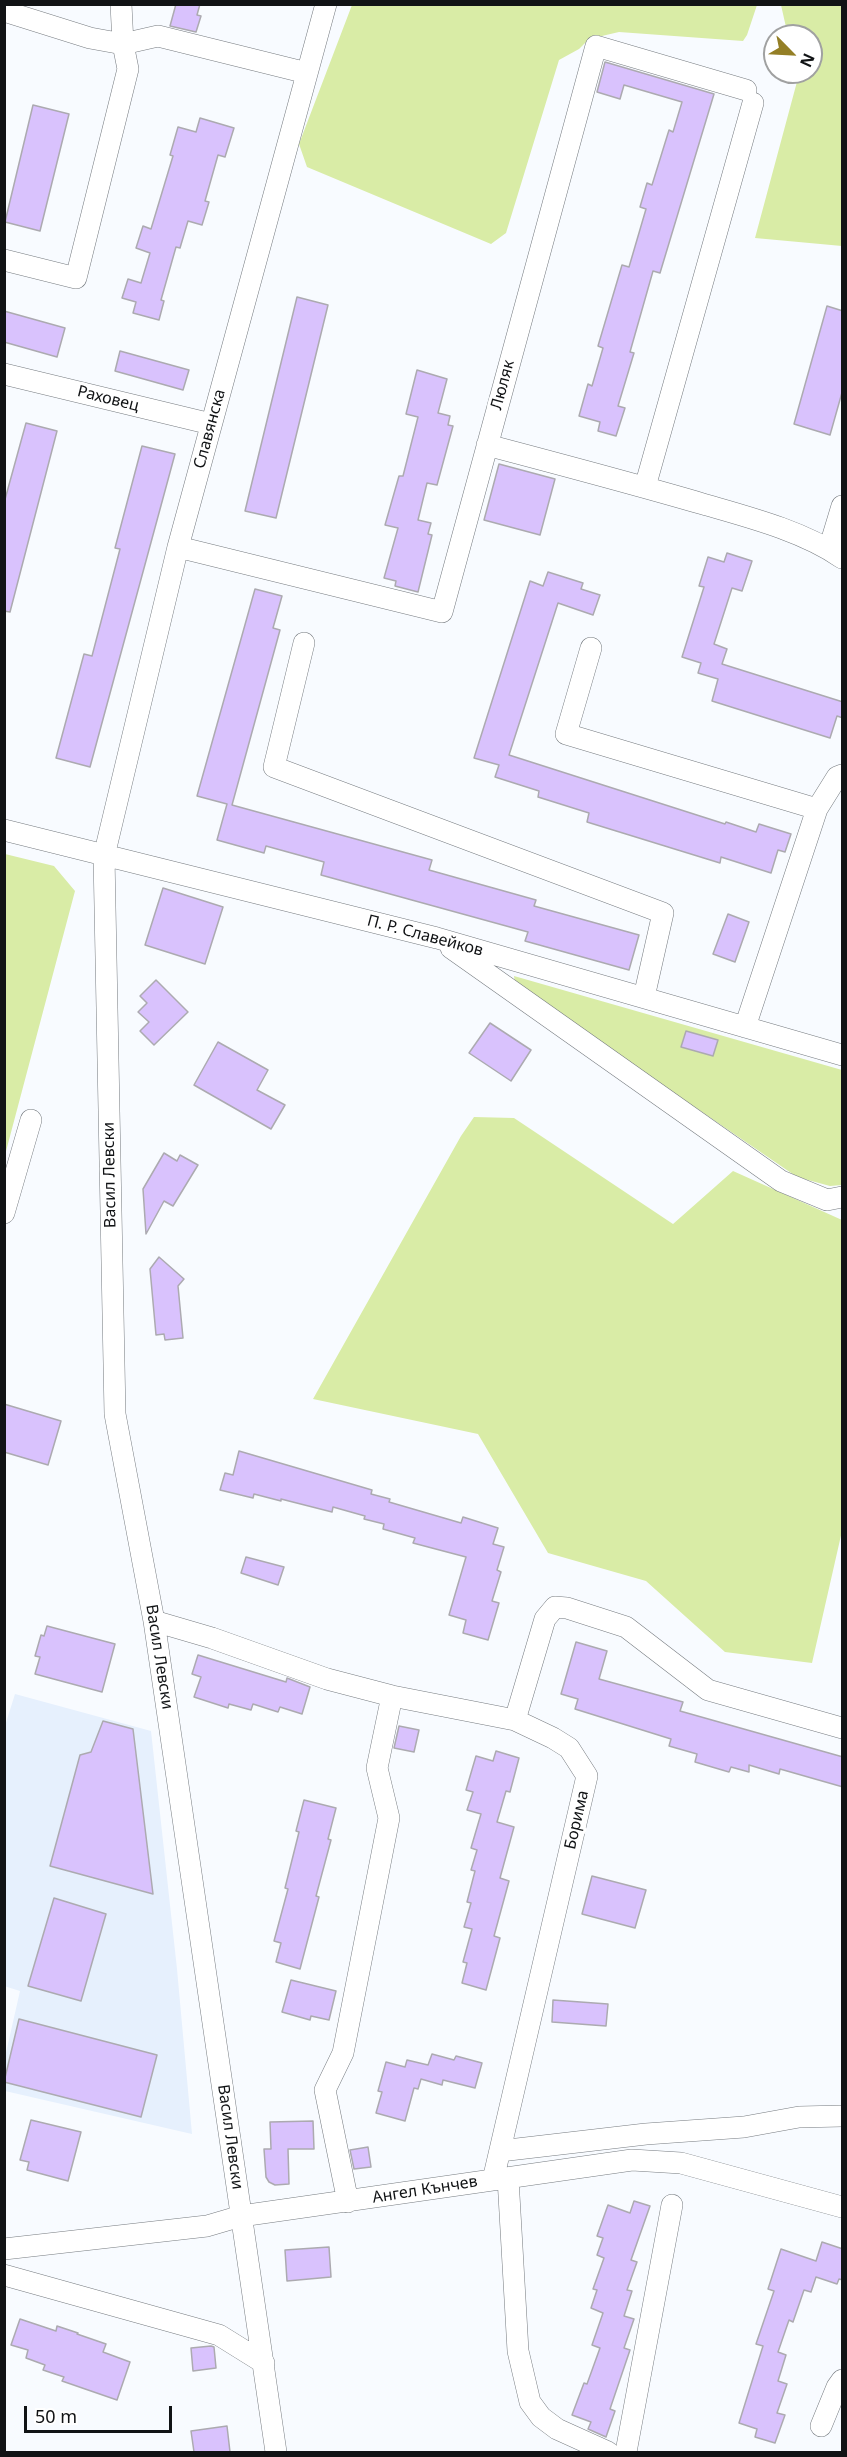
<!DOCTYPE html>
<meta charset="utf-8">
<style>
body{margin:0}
#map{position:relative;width:847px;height:2457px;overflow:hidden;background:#f8fbff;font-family:"Noto Sans",sans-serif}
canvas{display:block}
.frame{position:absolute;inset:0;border:6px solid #111315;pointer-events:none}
.north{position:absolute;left:763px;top:24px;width:60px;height:60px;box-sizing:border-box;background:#fff;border:2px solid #a0a1a1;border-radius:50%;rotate:114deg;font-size:16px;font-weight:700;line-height:24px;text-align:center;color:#111315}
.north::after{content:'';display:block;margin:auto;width:21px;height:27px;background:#947f26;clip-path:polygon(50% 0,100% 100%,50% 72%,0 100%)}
.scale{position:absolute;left:24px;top:2406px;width:148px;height:27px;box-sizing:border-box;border:3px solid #111315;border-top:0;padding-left:8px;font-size:18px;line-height:21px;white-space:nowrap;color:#111315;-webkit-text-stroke:4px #fff;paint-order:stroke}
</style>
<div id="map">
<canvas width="847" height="2457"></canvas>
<div class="frame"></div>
<div class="north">N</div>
<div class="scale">50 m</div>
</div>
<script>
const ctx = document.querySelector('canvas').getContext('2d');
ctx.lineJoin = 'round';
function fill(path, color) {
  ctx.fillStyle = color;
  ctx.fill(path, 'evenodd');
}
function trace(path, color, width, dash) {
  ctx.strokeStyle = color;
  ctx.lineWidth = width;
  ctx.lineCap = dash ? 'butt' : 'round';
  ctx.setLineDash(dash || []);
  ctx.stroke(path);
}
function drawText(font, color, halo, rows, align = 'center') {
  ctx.font = font + ' "Noto Sans",sans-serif';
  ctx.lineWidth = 6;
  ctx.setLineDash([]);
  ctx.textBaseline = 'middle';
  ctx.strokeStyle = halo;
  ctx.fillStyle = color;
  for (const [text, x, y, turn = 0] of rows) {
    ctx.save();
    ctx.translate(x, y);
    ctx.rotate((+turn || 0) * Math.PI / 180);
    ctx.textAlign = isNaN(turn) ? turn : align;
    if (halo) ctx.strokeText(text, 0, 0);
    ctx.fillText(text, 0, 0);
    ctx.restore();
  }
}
const built = new Path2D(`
 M15,1694L151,1731L177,1969L192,2134L5,2091V2057L20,1991L4,1986V1729Z`);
const green = new Path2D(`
 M352,5H757L747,35L743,41L619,32L589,39L579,49L559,60L506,233L491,244L307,167L299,144Z
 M781,5H842V246L755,238L798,78L797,72H811V36H788Z
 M5,854L54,866L75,891L5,1155Z
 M514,976L842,1070V1185L830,1186L797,1177L515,984Z
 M474,1117L514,1118L673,1224L733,1171L842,1220V1531L812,1663L725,1652L646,1581L548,1553L478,1434L313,1399L461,1136Z`);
const building = new Path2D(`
 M176,4H200L197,15L201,16L196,32L170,26Z
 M605,62L714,94L660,273L653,271L630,352L634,353L618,406L625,408L616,436L598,431L600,422L579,416L588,384L592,386L603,348L598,346L622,265L629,267L646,209L640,207L647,183L652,185L669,130L673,132L682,102L624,85L620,99L597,92Z
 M33,105L69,114L40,231L5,222Z
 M200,118L234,128L225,157L218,155L205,201L209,202L202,225L188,221L180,248L176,247L161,300L164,301L159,320L133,313L136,302L122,298L128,279L141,283L150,253L136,248L143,226L151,229L173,156L170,155L178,127L196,132Z
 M297,297L328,305L276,518L245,511Z
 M827,306L843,311V389L830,435L794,424Z
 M4,311L65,328L57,357L4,342Z
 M120,351L189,370L183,390L115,371Z
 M417,370L447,379L438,413L450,416L448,425L453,426L437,485L427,483L418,520L431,523L428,534L432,535L418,592L395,586L396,581L384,578L398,528L385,525L399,476H403L418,417L406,414Z
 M26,423L57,431L10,612L4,611V503Z
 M142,446L175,454L90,767L56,758L84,654L92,656L120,549L115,548Z
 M499,464L555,479L540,535L484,520Z
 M727,553L752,561L742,591L732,588L714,644L727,649L722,664L843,702V718L837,716L830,738L712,701L718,679L698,673L701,663L682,657L704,587L699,586L708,557L724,562Z
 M548,572L583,583L581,589L600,595L593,615L558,603L509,755L725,824L726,822L756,832L759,824L791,834L785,852L778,850L771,873L721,857L720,863L587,822L589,813L538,797L539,791L495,777L499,765L474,758L530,581L543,586Z
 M255,589L282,596L273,628L280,630L232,805L432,860L429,870L536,900L534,906L639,935L629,970L525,941L528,932L321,875L324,862L266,846L264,853L217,840L227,804L197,796Z
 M163,888L223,907L205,964L145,945Z
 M728,914L749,922L735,962L713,954Z
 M156,980L188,1012L154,1045L140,1031L149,1022L138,1012L147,1003L140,996Z
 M490,1023L531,1050L511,1081L469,1053Z
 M686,1031L718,1040L713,1056L681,1047Z
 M218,1042L268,1070L257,1090L285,1105L271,1129L194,1085Z
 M164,1153L177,1161L180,1155L198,1165L173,1206L164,1201L146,1234L143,1189Z
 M159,1257L184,1279L178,1286L183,1338L165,1340L164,1334L156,1335L150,1269Z
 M4,1404L61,1421L48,1465L4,1452Z
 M239,1451L372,1490L371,1494L390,1499L389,1502L461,1523L463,1517L498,1528L493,1544L504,1547L497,1570L501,1572L492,1601L499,1603L488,1640L463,1633L466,1620L449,1615L466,1557L413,1543L415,1538L383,1529L384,1524L364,1519L365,1516L333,1507L332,1512L281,1499V1501L254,1494L253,1498L220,1490L225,1473L233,1475Z
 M246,1557L284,1567L278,1585L241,1573Z
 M47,1626L115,1644L102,1692L35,1674L40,1657L35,1656L41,1635L44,1636Z
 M576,1642L607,1651L599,1679L683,1702L680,1711L843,1757V1787L780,1769L779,1774L749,1765V1772L731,1767L729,1772L695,1762L697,1754L669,1746L671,1739L575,1709L578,1699L561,1694Z
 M198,1655L286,1682L287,1678L310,1687L302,1714L280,1707L278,1712L253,1704L251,1710L229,1704L228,1708L194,1697L201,1677L192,1674Z
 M103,1721L133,1729L153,1894L50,1866L80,1755L91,1752Z
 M399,1726L419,1730L414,1752L394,1748Z
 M496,1751L519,1758L510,1792L506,1791L497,1822L514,1827L500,1878L509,1881L494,1936L500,1938L486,1990L462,1983L467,1963L463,1962L472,1929L464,1927L471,1903L467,1902L475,1871L471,1870L477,1850L471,1848L481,1814L467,1810L473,1792L466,1790L476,1756L493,1761Z
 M304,1800L336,1808L328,1839L331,1840L316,1896L319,1897L300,1969L276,1962L281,1943L274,1941L288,1889L285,1888L299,1832L296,1831Z
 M592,1876L646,1890L635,1928L582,1914Z
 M54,1898L106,1914L81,2001L28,1986Z
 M291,1980L336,1991L329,2020L311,2016L310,2020L282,2012Z
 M553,2000L608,2004L606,2026L552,2022Z
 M19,2019L157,2055L141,2117L4,2082Z
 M432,2054L454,2060L456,2056L482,2063L475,2088L443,2080L442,2085L421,2079L418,2089L414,2088L405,2121L376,2113L382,2092L378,2091L386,2062L405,2067L407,2060L428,2065Z
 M31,2120L81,2132L68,2181L27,2170L29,2162L20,2160Z
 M313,2121L314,2149H288L289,2184L275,2185L269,2182L266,2177L264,2149H271L270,2122Z
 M368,2147L371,2167L354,2169L350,2150Z
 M634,2201L650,2206L631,2260L637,2262L627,2290L632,2291L624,2316L634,2319L624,2348L630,2350L610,2409L615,2411L606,2437L588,2429L591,2422L572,2415L584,2383L587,2384L600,2348L592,2345L603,2313L591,2308L597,2290L593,2289L604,2258L597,2255L603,2238L597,2236L608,2205L630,2213Z
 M822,2242L843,2249V2280L839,2279L837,2284L816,2277L811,2292L804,2290L793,2322L789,2320L778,2352L786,2355L778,2381L787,2384L777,2413L785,2415L775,2443L755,2437L757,2429L739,2423L763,2346L756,2344L774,2291L768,2289L781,2249L816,2261Z
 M329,2247L331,2277L287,2281L285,2250Z
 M20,2319L56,2331L57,2326L78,2333L77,2334L106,2344L103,2352L130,2362L117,2400L62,2381L64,2377L43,2370L45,2365L26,2358L28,2350L11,2345Z
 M211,2346L214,2347L216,2368L193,2371L191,2348Z
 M227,2426L230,2452H194L191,2431Z`);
const minor = new Path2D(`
 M4,11L90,38L123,44L158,36L307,73
 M4,260L76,278L128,69L123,44L121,4
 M4,374L211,424
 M487,445C559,464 631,483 703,504C748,517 803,531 842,558
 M645,487L753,103
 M178,547L442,612L596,46L746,90
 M829,549L842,506
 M304,643L274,767L663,913L644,997
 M591,648L566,734L817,809
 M4,830L437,938L842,1055
 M451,948L781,1181L827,1200L842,1197
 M745,1027L817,809L837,777L842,775
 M4,1213L31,1120
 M154,1621L212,1638L327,1679L392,1696L515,1720L553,1738L569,1748L587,1776L493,2180
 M515,1720L545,1619L555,1607L567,1608L626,1627L708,1690L842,1728
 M500,2151L646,2134L744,2127L799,2117L842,2116
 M508,2178L518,2351L530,2402L541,2417L557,2429L608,2452
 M348,2202L325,2090L343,2053L389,1818L377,1768L392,1696
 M4,2249L207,2226L241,2216L632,2160L681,2163L842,2207
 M4,2275L219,2335L264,2363
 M821,2426L837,2387L842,2380
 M276,2452L154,1621L115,1414L104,856L178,547L326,4
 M626,2452L672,2205`);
const streetNames = [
 ["Люляк",503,385,-75],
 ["Раховец",108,399,14],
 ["Славянска",210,429,-75],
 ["П. Р. Славейков",425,936,15],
 ["Васил Левски",110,1175,-91],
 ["Васил Левски",159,1657,81],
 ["Борима",577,1820,-77],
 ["Васил Левски",230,2137,82],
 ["Ангел Кънчев",425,2190,-9]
];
fill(built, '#e6f0fd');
fill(green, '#d9eca6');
fill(building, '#d9c2fd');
trace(building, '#acaab0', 1.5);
trace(minor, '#777c81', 22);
trace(minor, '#fff', 21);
drawText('16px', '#111315', '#fff', streetNames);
</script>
